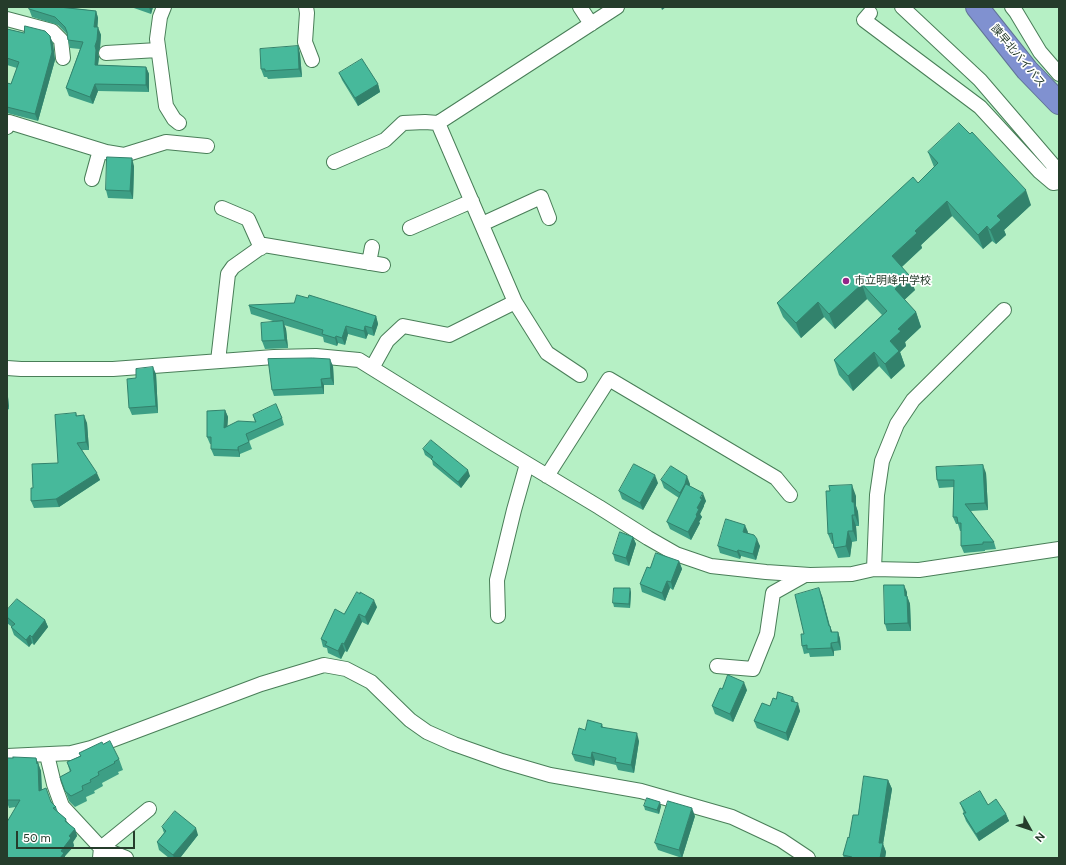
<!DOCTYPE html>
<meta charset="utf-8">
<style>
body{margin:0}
#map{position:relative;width:1066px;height:865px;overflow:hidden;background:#b6f0c5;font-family:Figtree,sans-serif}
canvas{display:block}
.frame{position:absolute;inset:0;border:8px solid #253c2b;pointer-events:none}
.north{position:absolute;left:1010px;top:809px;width:40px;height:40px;-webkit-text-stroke:3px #fff;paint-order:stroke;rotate:130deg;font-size:11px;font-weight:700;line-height:16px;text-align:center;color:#253c2b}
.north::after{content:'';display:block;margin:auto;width:14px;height:18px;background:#253c2b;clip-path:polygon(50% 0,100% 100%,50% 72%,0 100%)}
.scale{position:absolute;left:16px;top:831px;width:119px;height:18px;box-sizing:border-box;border:2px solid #253c2b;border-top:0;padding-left:5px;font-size:12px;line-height:14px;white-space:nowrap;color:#253c2b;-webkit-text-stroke:3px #fff;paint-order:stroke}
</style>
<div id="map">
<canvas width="1066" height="865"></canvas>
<div class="frame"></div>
<div class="north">N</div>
<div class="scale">50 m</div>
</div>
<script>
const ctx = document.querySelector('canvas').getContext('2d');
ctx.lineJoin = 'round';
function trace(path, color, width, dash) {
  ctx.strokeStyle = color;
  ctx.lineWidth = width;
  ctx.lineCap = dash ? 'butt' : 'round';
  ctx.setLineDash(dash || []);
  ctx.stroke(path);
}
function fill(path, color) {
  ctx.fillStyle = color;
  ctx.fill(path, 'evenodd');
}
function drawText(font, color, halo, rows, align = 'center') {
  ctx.font = font + ' Figtree,"Noto Sans JP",sans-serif';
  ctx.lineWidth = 3.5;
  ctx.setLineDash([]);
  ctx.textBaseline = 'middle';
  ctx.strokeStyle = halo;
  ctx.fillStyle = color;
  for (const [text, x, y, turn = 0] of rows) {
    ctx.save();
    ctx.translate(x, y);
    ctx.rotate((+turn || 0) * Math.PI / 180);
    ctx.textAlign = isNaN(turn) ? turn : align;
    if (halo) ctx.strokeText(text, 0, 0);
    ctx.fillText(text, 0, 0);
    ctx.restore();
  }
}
const street = new Path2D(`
 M164,7L160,17L157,39L166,106L174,119L179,123
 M306,7L307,13L305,42L312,60
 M580,7L591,24
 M902,7L980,80L1059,172
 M1012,7L1016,12L1040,52L1059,74
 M870,13L864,20L980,107L1040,172L1053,183L1059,182
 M7,19L52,31L61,40L63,58
 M106,53L158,50
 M438,123L617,7
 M7,127L9,122L106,152L124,155L166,142L207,146
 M334,162L385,140L403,123L425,122L438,123L515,302L449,335L403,326L387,341L372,368
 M92,179L100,150
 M222,208L248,219L261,248
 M482,224L541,197L549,218
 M410,228L472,201
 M369,263L372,247
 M515,302L547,353L580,375
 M218,361L228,274L233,267L264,245L383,265
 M7,368L21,369H113L274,357L316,356L359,360L496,445L599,507L648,538L676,554L711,566L766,572L810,575L852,574L874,569L919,570L1059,549
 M547,476L609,379L776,478L790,495
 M874,569L877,495L882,461L897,424L913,400L1004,310
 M498,616L497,580L514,510L527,464
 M717,666L753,669L767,634L773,593L805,575
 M47,755L54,784L62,806L101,848L100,858
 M7,756L71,753L91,748L261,684L324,665L346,669L371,682L410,720L427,732L454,744L502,761L550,775L641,791L732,817L781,840L808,858
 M126,858L101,848L149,809`);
const highway = new Path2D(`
 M977,7L1027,70L1059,103`);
const wall = new Path2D(`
 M30,7H64L96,11L98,18L97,27L101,35L100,48L98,53L99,57L98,65L146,67L149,74V92L98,91L93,104L69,96L66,88L80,49L70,48L68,40L67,34L58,25L32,17L29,9Z
 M131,7H153L151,14Z
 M7,29L24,33L50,36L53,44L55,60L38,121L7,113V83L11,84L17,68L7,65Z
 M298,46L300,54L302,77L268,79L267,77H264L261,69Z
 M339,73L378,84L380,92L358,106L342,80Z
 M928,152L1031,205L1004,230L1006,235L996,244L992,241L983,249L952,216L921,245L922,248L902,267L915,290L904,300L916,312L921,327L905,342L906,346L900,352L905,366L891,379L879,366L853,391L839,375L834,360L882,315L867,299L835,329L824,317L801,338L783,317L777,303L918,183L934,167Z
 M134,166L133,199L108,198L106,190Z
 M308,298L376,316L378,324L374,336L368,334L366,339L348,334L345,345L338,343L337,346L324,342L323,337L284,325L286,329L288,348L265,349L262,341L276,322L251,314L249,306L294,303Z
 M333,366L334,385H324V394L274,396L272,390Z
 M156,374L158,413L132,415L129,408Z
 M7,393L8,397L9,409L7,410Z
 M225,410L228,417L227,426L255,422L253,415L282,418L284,425L249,441L252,449L240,454V457L214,456L211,449V444H210L207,437Z
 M76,413L77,416L87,423L89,450H82L100,480L59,507L34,508L31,501L33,488L58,463Z
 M423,449L470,476L461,488L433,465L432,460L425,455Z
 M986,473L988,510L971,511L994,542L996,549L985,550V551L964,553L961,546V531H960L958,524H956L953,517L954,487L939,488L937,480Z
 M661,480L690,484V486L706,501L704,505V506L700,514L702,517L699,522L700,523L691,540L670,529L667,522L679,498L664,488Z
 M658,483L643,510L622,499L619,491Z
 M830,491L856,496V506L858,512L859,526H856L857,541L852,542L850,557L838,558L834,548L833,544H832L828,534Z
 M748,532L747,533L760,546L756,560L741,556L740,559L720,553L718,546Z
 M633,537L636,544L629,566L615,561L613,554Z
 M679,561L682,569L673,590L670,588L665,601L642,592L640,584L650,568Z
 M631,592L630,608L614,607L613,603Z
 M907,592V596L910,604L911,631H887L885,624Z
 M822,596L830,626L832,632H838L840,639L841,650L834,651V656L810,657L809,653L804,654L802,646L804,634Z
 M377,607L368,625L362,622L347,652L345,651L341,659L328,653L327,648L323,647L321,639L344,614Z
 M7,610L45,620L48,627L34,645L32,643L29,647L14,635L11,627H12L7,623Z
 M722,689L747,690L733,722L715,714L712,706Z
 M793,697L795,702L800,711L788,741L757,728L754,721L770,706L776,699Z
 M602,724L603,727L639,741L634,773L618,770L616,765L595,760L594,766L575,761L572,754L585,730Z
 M103,744L119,759L123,770L118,772L119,774L102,783L103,786L94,791L95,793L86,797L87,801L75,807L69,801L60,777L70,772L67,762L80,756L79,753Z
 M7,758H36L41,771L42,790L56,807L58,812L66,819L67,823L75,829L77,836L73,842L74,846L65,856V858H7L16,807L9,808L7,802Z
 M888,780L892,789L883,844L886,852L885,858H844L843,855L858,815Z
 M960,803L1006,814L1009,821L979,841L966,821L963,813H964Z
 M644,806H661L659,814L645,810Z
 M695,816L682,858L658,850L655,843Z
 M162,827L198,835L180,858H169L159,850L157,842L164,833Z`);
const shadedWall = new Path2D(`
 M149,7H153L151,14Z
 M661,7H666L662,10Z
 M96,11L98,18L97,35L94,27Z
 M98,27L101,35L100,48L98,53L99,57L97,72L95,65V46Z
 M50,36L53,44L55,60L38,121L35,114Z
 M298,46L300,54L302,77L299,69Z
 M146,67L149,74V92L146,85Z
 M95,84L98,91L93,104L90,97Z
 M378,84L380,92L358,106L355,98Z
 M132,158L134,166L133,199L130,191Z
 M1026,190L1031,205L1004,230L1006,235L996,244L990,230L997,216Z
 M947,201L952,216L921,245L922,248L897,271L892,256L915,231Z
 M987,226L992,241L983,249L978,235Z
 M909,275L915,290L900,304L895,289Z
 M862,284L867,299L835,329L829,314Z
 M818,302L824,317L801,338L796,323Z
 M916,312L921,327L905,342L906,346L900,352L905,366L891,379L885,364L890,341L898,329Z
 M376,316L378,324L374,336L372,328Z
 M283,321L286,329L288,348L285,340Z
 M346,326L348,334L345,345L342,338Z
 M365,326L368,334L366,339L364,331Z
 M336,336L338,343L337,346L335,338Z
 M874,352L879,366L853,391L848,376Z
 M330,359L333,366L334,385L331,378Z
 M153,367L156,374L158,413L156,406Z
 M321,379L324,385V394L322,387Z
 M7,393L8,397L9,409L7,403Z
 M225,410L228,417L227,435L224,428Z
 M84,415L87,423L89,450L86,442Z
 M238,447L240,454V457L238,450Z
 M983,465L986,473L988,510L985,503Z
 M468,470L470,476L461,488L458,482Z
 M97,473L100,480L59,507L56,499Z
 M655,475L658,483L643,510L640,503Z
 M687,476L690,484L688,492L683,500L680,493Z
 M852,485L856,496V506L858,512L859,526L855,515L852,502Z
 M703,493L706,501L704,505V506L700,514L702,517L699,522L700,523L691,540L688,532L696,515L697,508Z
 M852,515L856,526L857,541L853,531Z
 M745,525L748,532L746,538L743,532Z
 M848,531L852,542L850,557L846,546Z
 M633,537L636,544L629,566L626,558Z
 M757,539L760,546L756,560L753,554Z
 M738,550L741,556L740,559L737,552Z
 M679,561L682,569L673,590L671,582Z
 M667,581L670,588L665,601L662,593Z
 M904,585L907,592V604L905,596Z
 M630,588L631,592L630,608L629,604Z
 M819,588L822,596L830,628V626L833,634V640Z
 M907,596L910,604L911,631L908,623Z
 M374,600L377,607L368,625L365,617Z
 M359,614L362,622L347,652L344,644Z
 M45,620L48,627L34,645L32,637Z
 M838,632L840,639L841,650L838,642Z
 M30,635L32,643L29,647L26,640Z
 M342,643L345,651L341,659L338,651Z
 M831,643L834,651V656L831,648Z
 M744,682L747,690L733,722L730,714Z
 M798,703L800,711L788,741L786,733Z
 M637,733L639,741L634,773L631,765Z
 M592,752L595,760L594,766L591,758Z
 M36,758L41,771L42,799L39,791Z
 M888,780L892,789L883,844L886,852L885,858H880L879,843Z
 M660,802L661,806L659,814L657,810Z
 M692,808L695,816L682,858L679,850Z
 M1006,814L1009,821L979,841L976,834Z
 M196,828L198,835L180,858H174L173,855Z
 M75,829L77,836L73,842L74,846L65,856V858H60L61,851L69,836Z`);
const building = new Path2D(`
 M30,7H59L96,11L94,27H98L97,40L95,46L96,50L95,65L146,67V85L95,84L90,97L66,88L83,42L68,40L67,32L65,27L55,17L29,9Z
 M25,26L45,31L50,36L52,52L35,114L7,107V83L11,84L19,62L7,58V29L24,33Z
 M298,46L299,69L265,71V69H261L260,49Z
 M362,59L378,84L355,98L339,73Z
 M959,123L970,134L972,132L1026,190L997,216L1001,220L990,230L987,226L978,235L947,201L915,231L917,233L892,256L909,275L895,289L916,312L898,329L901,331L890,341L899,351L885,364L874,352L848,376L834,360L887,311L862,284L829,314L818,302L796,323L777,303L913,177L918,183L938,163L928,152Z
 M107,157L132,158L130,191L106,190Z
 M297,295L308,298L309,295L376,316L372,328L365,326L364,331L346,326L342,338L336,336L335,338L322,334L323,330L249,306V305L294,303Z
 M283,321L285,340L262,341L261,323Z
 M313,358L330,359L331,378L321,379L322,387L272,390L268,359Z
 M153,367L156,406L129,408L127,379L136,378V369Z
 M276,404L282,418L246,434L249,442L238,447V450L211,449V437H207V411L225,410L224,428L238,421L256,422L253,415Z
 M76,413V416L84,415L86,442L77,443L97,473L56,499L31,501V488H33L32,464L58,463L55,415Z
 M431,440L468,470L458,482L431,459L433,457L423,449Z
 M634,464L655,475L640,503L619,491Z
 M983,465L985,503L965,504L994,542H983V544L961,546V523H958L957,517H953L954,480H937L936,467Z
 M671,466L687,476L685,484L680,493L661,480Z
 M686,484L703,493L700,498L702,499L697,508L699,509L696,515L697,516L688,532L667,522Z
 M852,485V502H854L855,515H852L853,531H848L846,546L834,548L832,533L828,534L826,491H830L829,486Z
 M726,519L745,525L743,532L754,535L757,539L753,554L738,550L737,552L718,546Z
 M620,532L633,537L626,558L613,554Z
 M656,553L679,561L671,582L667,581L662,593L640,584L647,567L650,568Z
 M884,585H904L905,596H907L908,623L885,624Z
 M614,588H630L629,604L613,603Z
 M819,588L829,626H830L831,632H838V642L831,643V648L807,649V645L802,646L801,634H804L795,595Z
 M357,592L360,594V592L374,600L365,617L359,614L344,644L342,643L338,651L325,645L327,642L321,639L335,609L344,614Z
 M17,599L45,620L32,637L30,635L26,640L11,627L15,624L7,617V610Z
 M728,675L744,682L730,714L712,706L720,688L722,689Z
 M778,692L793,697L791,701L798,703L786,733L754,721L762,703L770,706L773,698L776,699Z
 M588,720L602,724L601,727L637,733L631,765L615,762L616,758L592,752L591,758L572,754L579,728L585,730Z
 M110,741L119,759L114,762L115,763L98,772L99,775L90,780L91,782L82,786L83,790L71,796L65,791L60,777L71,771L67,762L81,756L79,753L102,742L103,744Z
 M13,757L36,758L37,764L38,763L39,791L46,788L51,802L56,807L53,808L66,819L65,821L75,829L69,836L71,838L61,851L64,853L60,858H7V822L20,800H7V758H13Z
 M864,776L888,780L879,843H883L880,858H852V857L843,855L848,837L849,838L853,815H858Z
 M980,791L988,805L996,799L1006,814L976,834L963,813H966L960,803Z
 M647,798L660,802L657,810L644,806Z
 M668,801L692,808L679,850L655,843Z
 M175,811L196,828L173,855L157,842L166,831L162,827Z`);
const markers = [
 [846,281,4,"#922688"]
];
const streetNames = [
 ["諫早北バイパス",1018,56,50]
];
const poiNames = [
 ["市立明峰中学校",854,281]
];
trace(street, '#497e58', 16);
trace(highway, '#607396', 24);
trace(street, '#fff', 14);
trace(highway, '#8091d0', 22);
fill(wall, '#3d9f85');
fill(shadedWall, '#32826c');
fill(building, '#47b99b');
trace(building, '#32826c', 1);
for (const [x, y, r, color] of markers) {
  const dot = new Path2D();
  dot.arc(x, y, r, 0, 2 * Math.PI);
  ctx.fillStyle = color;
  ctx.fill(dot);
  trace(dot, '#fff', 1.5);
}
drawText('11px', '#253c2b', '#fff', streetNames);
drawText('11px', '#253c2b', '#fff', poiNames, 'left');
</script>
